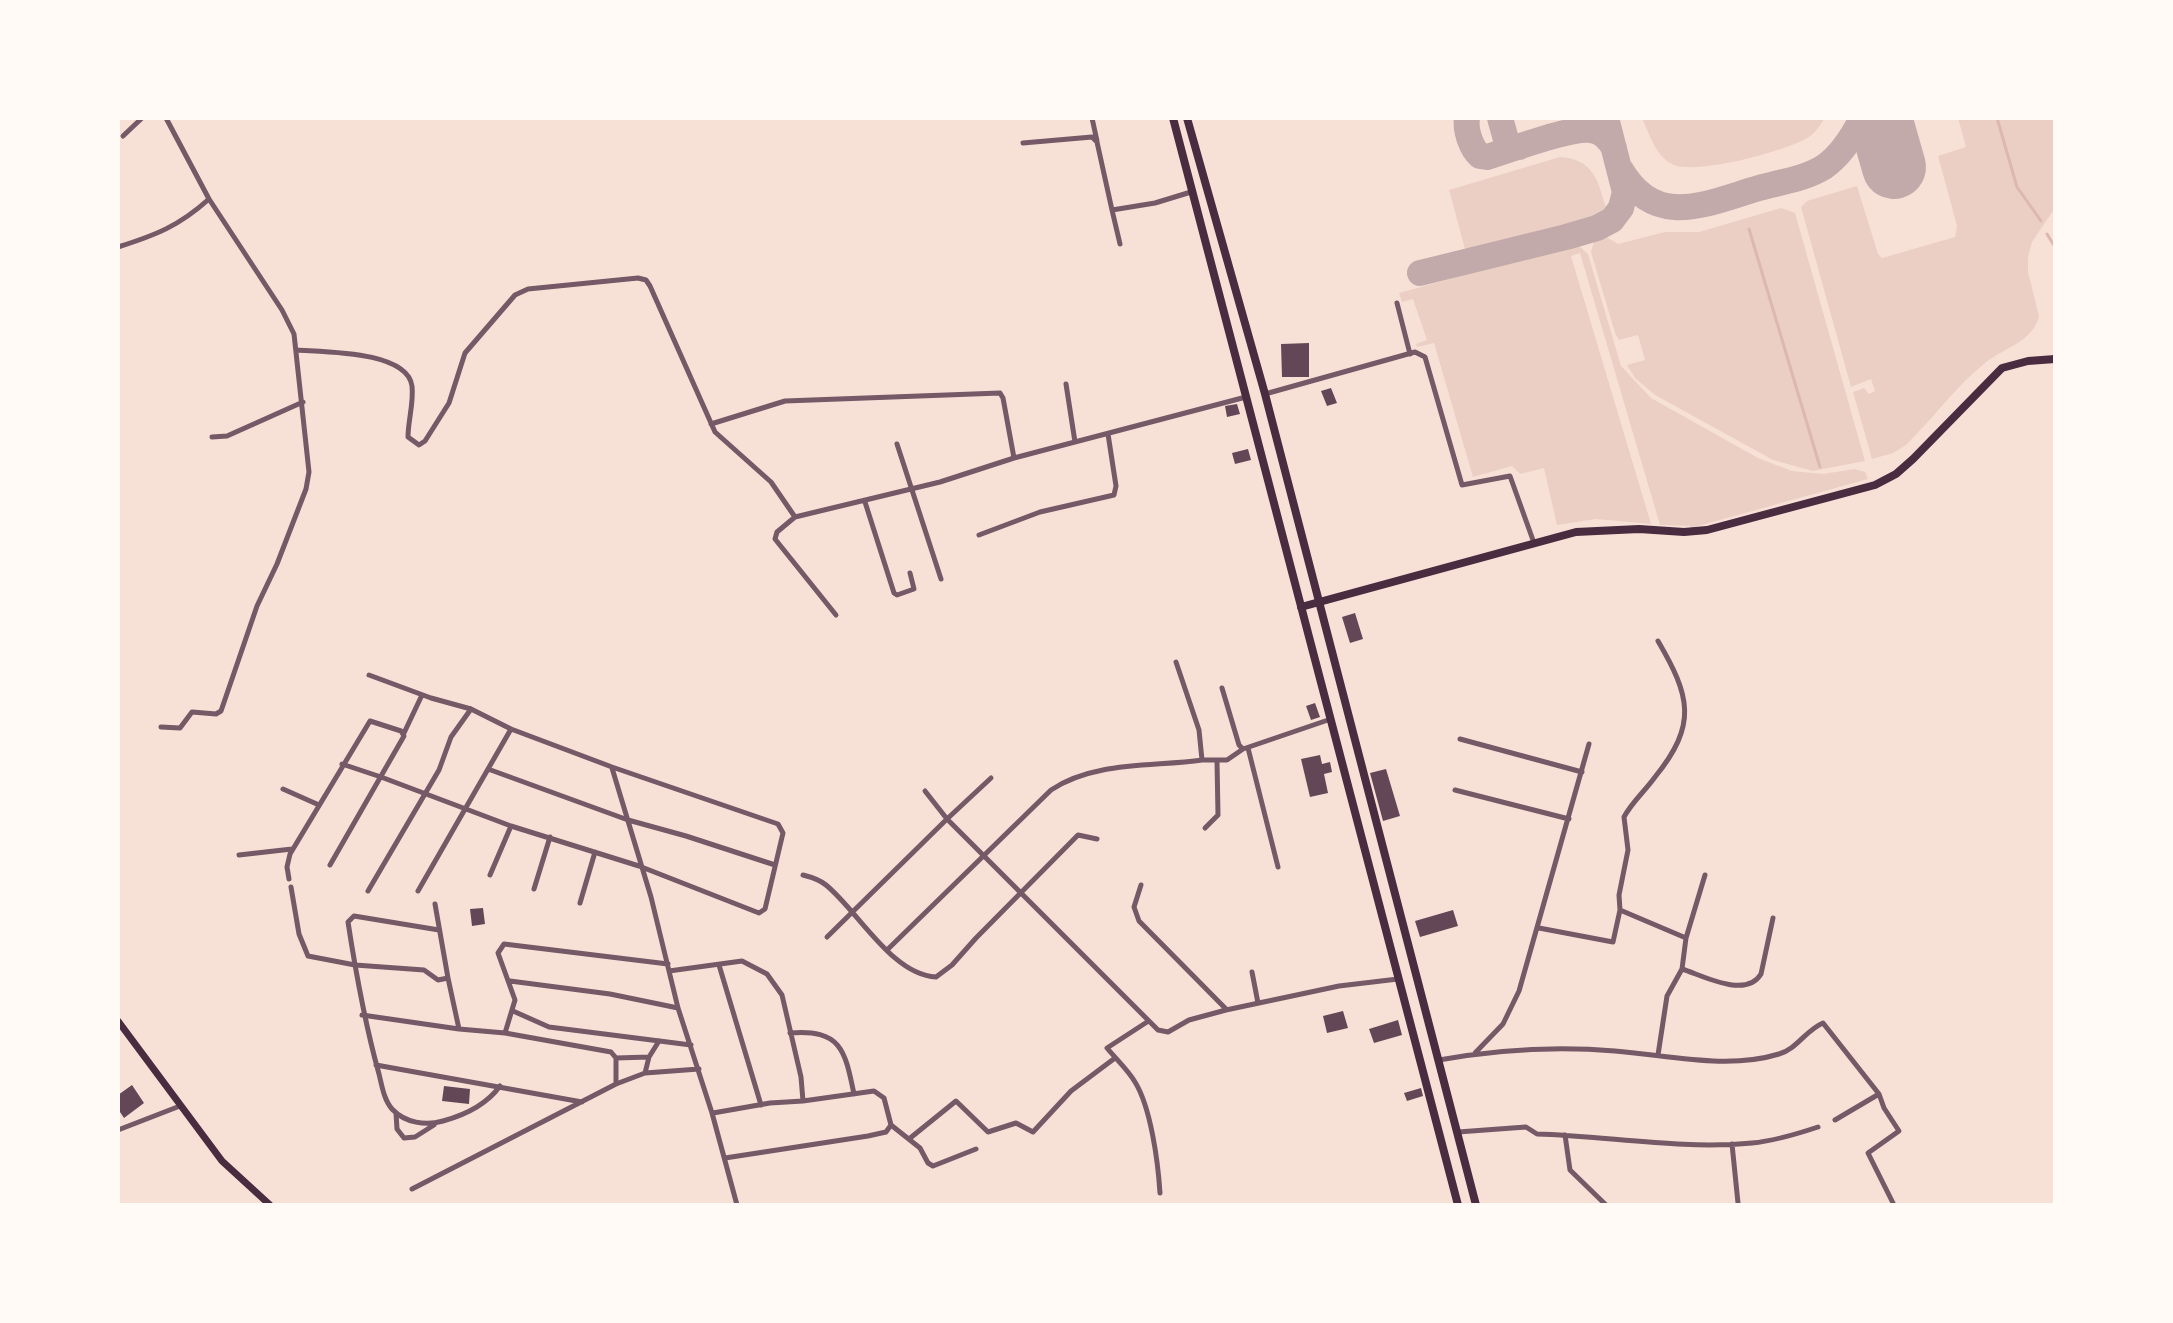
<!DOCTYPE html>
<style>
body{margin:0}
#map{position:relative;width:2173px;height:1323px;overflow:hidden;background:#f7e1d7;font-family:"Sofia Sans Condensed",sans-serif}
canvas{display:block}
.frame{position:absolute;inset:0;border:120px solid #fffaf5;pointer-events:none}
</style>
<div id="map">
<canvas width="2173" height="1323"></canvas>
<div class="frame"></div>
</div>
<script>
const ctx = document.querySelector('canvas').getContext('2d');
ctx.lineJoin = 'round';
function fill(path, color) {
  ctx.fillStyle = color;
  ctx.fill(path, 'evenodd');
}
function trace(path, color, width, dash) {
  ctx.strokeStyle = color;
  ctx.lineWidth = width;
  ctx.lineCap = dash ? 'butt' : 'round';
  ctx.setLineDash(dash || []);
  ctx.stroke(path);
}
const green = new Path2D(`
 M1642,118H1825C1820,125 1816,132 1809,137C1787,151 1694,176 1672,164C1655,155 1650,135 1642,118Z
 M1958,118H2055V208L2032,242L2028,257V272L2039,316C2034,340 2007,347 1989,360C1958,383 1934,418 1906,445L1893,453L1872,459L1853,392L1864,388L1869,394L1875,391L1871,379L1851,387L1801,207L1807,201L1857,186L1878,254L1882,258L1955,237L1957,226L1938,156L1966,147Z
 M1560,157C1593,159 1598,180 1606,208L1601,215L1469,252L1465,249L1449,190Z
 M1781,208L1795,213L1865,461L1813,471L1773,460L1655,395L1635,378L1627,365L1645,360L1638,335L1619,340L1615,333L1591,252L1595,238L1605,236L1618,244L1665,232H1699Z
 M1577,244L1588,254L1621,366L1651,398L1758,458L1792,471L1823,474L1854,469L1865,472L1868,479L1691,528L1690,526L1660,525L1580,253L1571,256L1651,524L1596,519L1557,525L1544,468L1520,474L1512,466L1473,477L1434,343L1417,347L1416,344L1427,340L1413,299L1402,302L1399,293Z`);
const stream = new Path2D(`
 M1997,118L2017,187L2041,221
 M1749,229L1820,467
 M2047,234L2055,247`);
const taxiway = new Path2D(`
 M1467,118C1465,130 1471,148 1480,156L1487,157C1511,150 1569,127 1591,130C1602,131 1609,139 1614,148
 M1500,118L1507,143L1519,147
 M1621,170C1656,230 1707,203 1759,188C1780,182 1805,179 1824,167C1840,156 1853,136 1862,118
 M1420,273L1566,237L1597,228L1612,220L1621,208L1625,192L1606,118`);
const runway = new Path2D(`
 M1880,118L1894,167`);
const building = new Path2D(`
 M1309,343V377H1282L1281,344Z
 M1331,388L1337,403L1327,406L1321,391Z
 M1237,404L1240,414L1227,417L1225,406Z
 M1248,449L1251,460L1235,464L1232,453Z
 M1355,613L1363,639L1350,643L1342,617Z
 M1315,703L1320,717L1311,720L1306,706Z
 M1320,755L1322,764L1330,762L1332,772L1324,774L1328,793L1310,797L1301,759Z
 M1386,769L1400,816L1383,821L1370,773Z
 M483,908L485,924L472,926L470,909Z
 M1453,910L1458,926L1420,937L1415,921Z
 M1343,1011L1348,1028L1327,1033L1323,1016Z
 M1398,1020L1402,1035L1374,1043L1369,1029Z
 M132,1085L144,1103L124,1118L118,1109V1095Z
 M444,1086L470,1089L469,1104L442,1101Z
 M1421,1088L1423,1096L1407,1101L1404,1093Z`);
const minor = new Path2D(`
 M166,118L209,199
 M1092,118L1097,141
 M123,136L142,118
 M1023,143L1092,137L1097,142L1112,210L1155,203L1191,192
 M1112,210L1120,244
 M118,247C156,235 179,226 209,199L282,310L294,334L309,472L306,489L277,564L257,606L221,711L216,714L192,712L180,728L161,727
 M1397,303L1410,354
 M297,350C325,352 407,351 412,386C414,402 408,421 408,437L419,445L425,441L449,403L465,353L515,295L528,289L638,278L646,280L650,286L715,432L771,482L795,517
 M1066,384L1075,442
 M1265,394L1415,352L1425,357L1462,485L1510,476L1534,543
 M711,424L785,401L1000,393L1003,398L1014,458
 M212,437L227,436L303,402
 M897,444L941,579
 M865,502L894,593L897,595L914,589L910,573
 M979,535L1040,512L1114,495L1116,486L1108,434
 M836,615L775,539L777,532L795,517L940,482L1014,458L1246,397
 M1658,641C1690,696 1698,724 1655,777C1645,791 1632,802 1624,817L1628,850L1619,895L1620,910L1686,938
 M1222,688L1239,745L1243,749L1331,719
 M404,733L422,695
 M1460,739L1582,772
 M1248,748L1278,867
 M1202,760H1227L1243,749
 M342,764L381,777L511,826L639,866L759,913L765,909L783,833L778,824L612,767L511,729L471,709L431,698L369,675
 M612,768L651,897L678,1008L712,1113L737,1205
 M488,769L628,820L686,836L775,865
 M991,778L947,819L1158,1030L1168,1032L1189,1020L1226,1010L1339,986L1398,979
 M283,789L319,805
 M1455,790L1569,819
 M1205,828L1218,815L1217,761
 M239,855L292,849
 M490,875L511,826
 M803,875C811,877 820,880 826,885C858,911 892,975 936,977L952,965L976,938L1078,835L1097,839
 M289,879L287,867L290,854L370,721L401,731L404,736L330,865
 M1141,885L1134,907L1139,921L1226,1009
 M291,887L299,934L308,956L355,965L424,970L438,980L448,978L459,1029
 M534,889L550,837
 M368,891L439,770L451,737L471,709
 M418,891L511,729
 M580,903L595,852
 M435,904L448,978
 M1539,928L1613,942L1620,910
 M439,930L354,916L348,922C356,974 365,1024 379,1074C382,1086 384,1100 392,1109C405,1123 426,1126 443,1121C465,1115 487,1104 500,1086
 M827,937L947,819L925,791
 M887,950L1051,790C1094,761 1153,767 1202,760L1199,730L1176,662
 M719,965L761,1105
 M1682,969C1704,976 1746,999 1761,974L1773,918
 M669,971L742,961L767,974L782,995L801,1077L803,1101L770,1103L713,1113
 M1252,972L1258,1003
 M510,981L610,994L678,1008
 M513,1011L549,1027L691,1045
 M362,1015L459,1029L505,1033L611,1052L616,1058V1084
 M1147,1022L1107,1048C1116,1059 1128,1070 1135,1082C1151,1108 1158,1162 1160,1193
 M505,1033L515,1000L498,953L504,944L668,964
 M790,1033C841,1029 845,1050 854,1094
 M1475,1053L1503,1024L1519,991L1589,744
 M1658,1055L1667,996L1682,969L1686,938L1705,875
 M616,1058L649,1057L659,1041
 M1439,1060C1495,1050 1558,1046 1615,1051C1668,1055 1727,1070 1779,1054C1797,1049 1806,1030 1823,1023L1879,1094L1835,1120
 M376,1065L582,1102
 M645,1073L649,1057
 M1879,1094L1884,1108L1899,1131L1868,1153L1894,1205
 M396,1113L397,1129L404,1138L415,1137L434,1125
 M891,1125L920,1148L928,1163L933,1166L976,1149
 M118,1130L180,1106
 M1458,1132L1526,1127L1537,1134C1608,1136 1681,1150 1752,1143C1775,1141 1797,1134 1818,1127
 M1565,1135L1570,1170L1606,1205
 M909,1139L956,1101L988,1132L1016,1123L1033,1132L1071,1091L1115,1058
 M1732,1144L1738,1203
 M725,1158L868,1136L886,1132L891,1125L884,1098L874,1091L803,1101
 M412,1189L616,1084L645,1073L699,1069`);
const secondary = new Path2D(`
 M118,1021L222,1161L270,1205`);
const primary = new Path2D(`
 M1301,607L1576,532L1639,529L1684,532L1707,530L1875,485L1896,474L1913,459L2002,368L2028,361L2055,359`);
const trunk = new Path2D(`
 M1173,118L1458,1205
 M1187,118L1265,394L1476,1205`);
fill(green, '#ebcfc5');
trace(stream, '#dcb8b0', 3);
trace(taxiway, '#c3aaaa', 26);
trace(runway, '#c3aaaa', 64);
fill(building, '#644757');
trace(minor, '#755966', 5);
trace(secondary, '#4a2c40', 7);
trace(primary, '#4a2c40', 8);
trace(trunk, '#4a2c40', 8);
</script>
